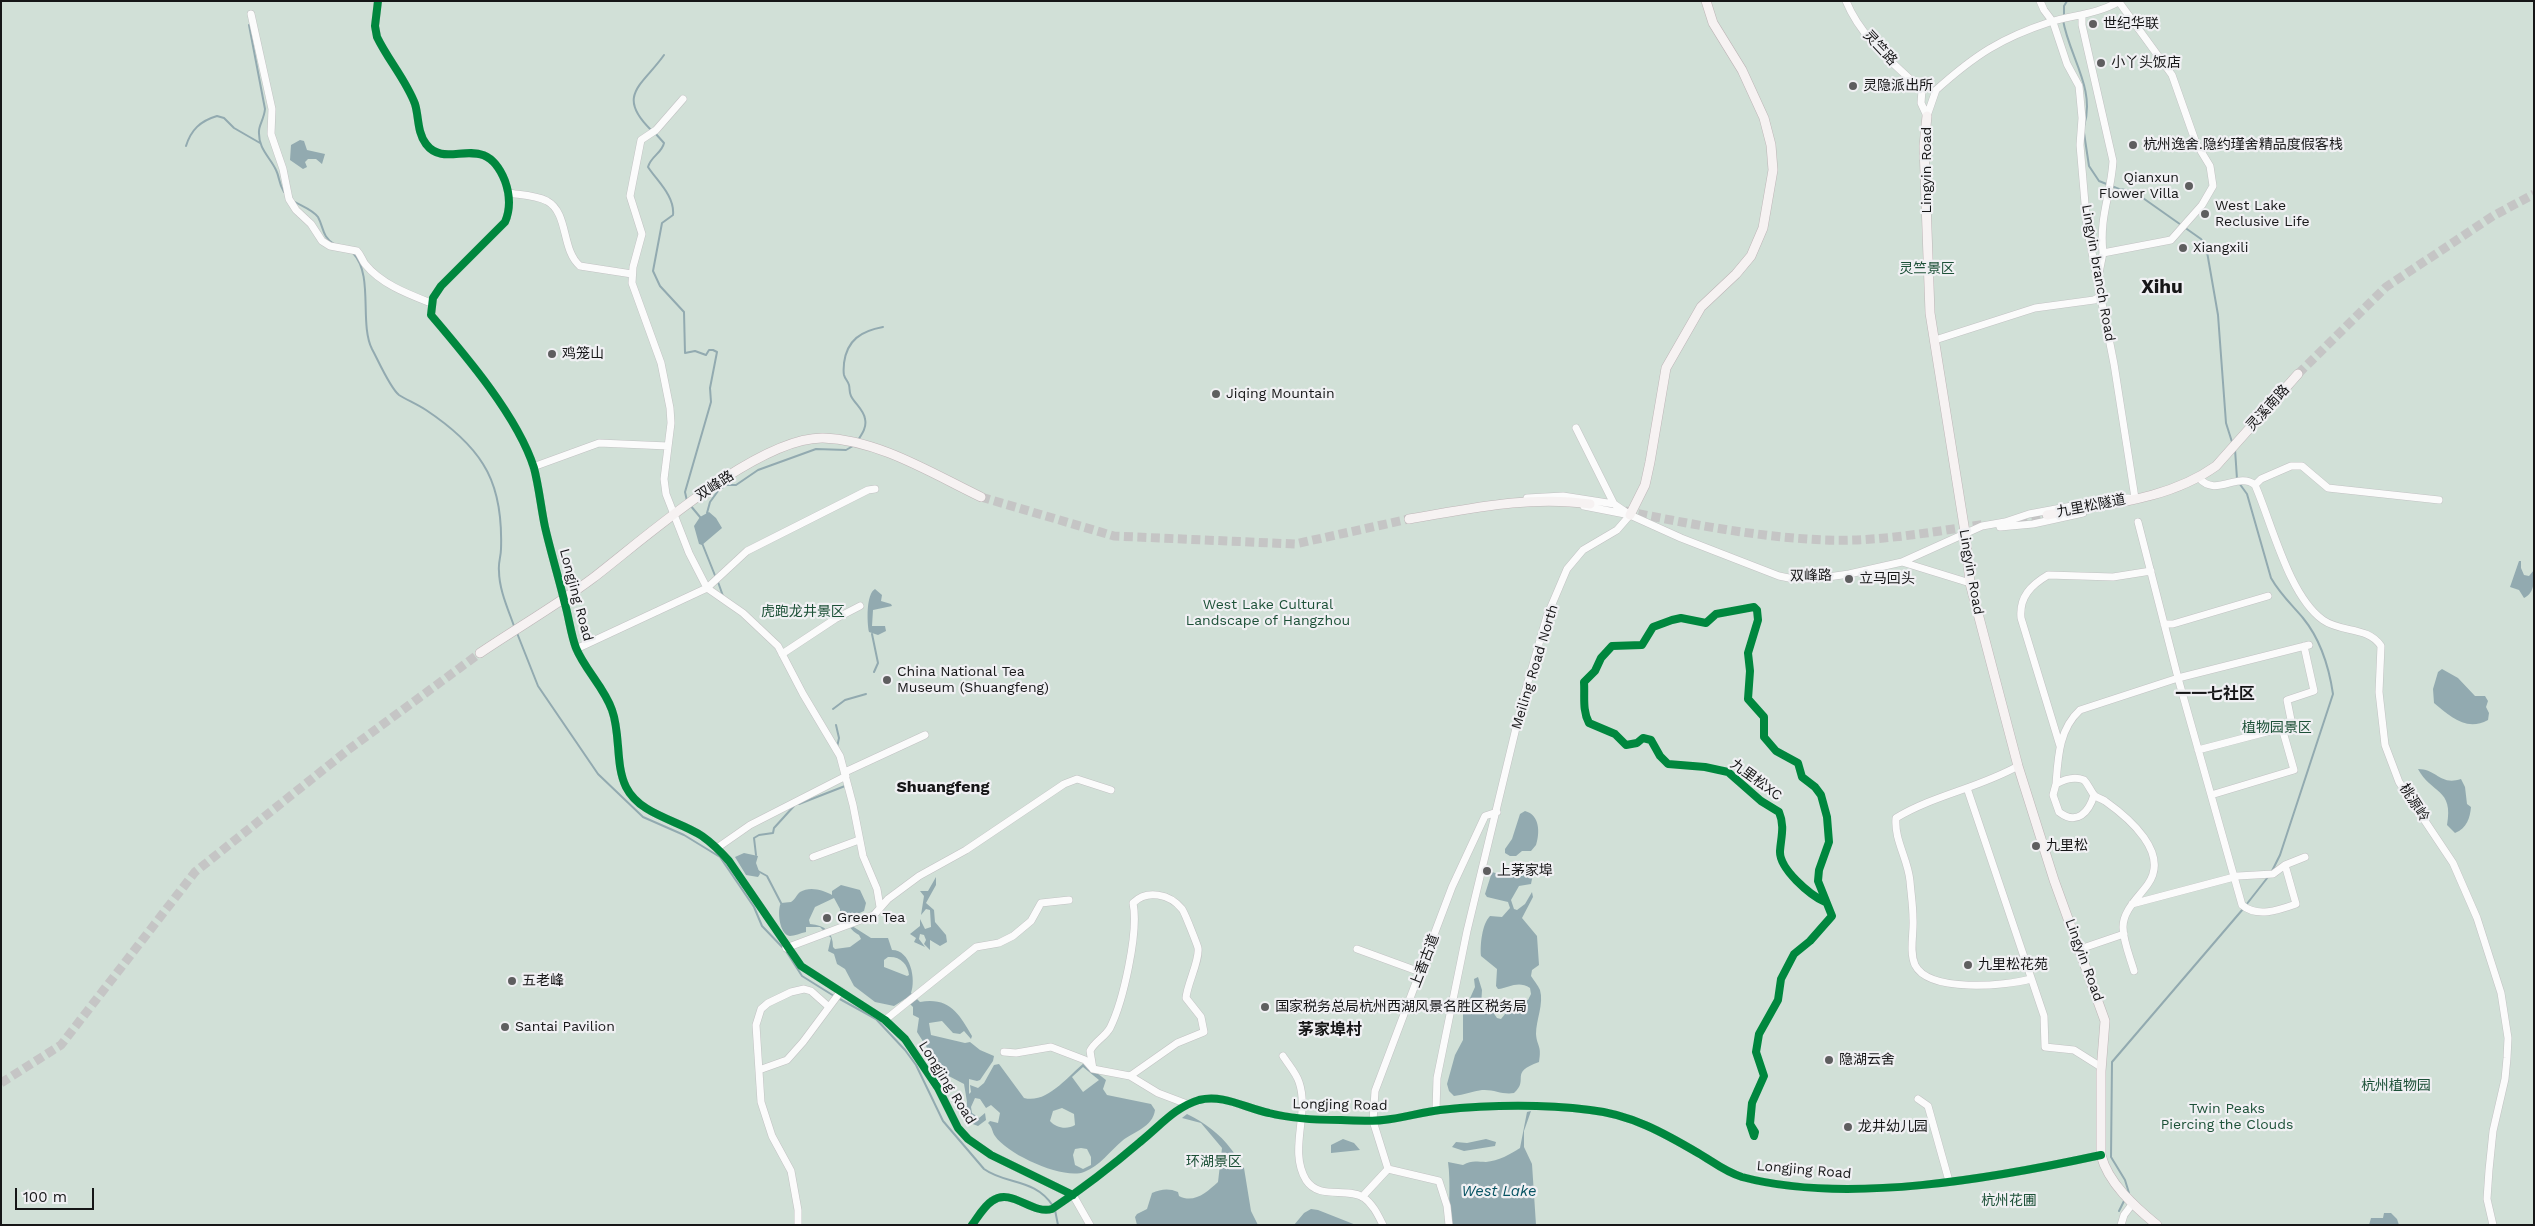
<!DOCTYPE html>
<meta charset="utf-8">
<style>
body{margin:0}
#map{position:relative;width:2535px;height:1226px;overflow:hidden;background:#e4e4e4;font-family:"Work Sans",sans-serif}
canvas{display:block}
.frame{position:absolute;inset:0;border:2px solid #161617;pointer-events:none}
.scale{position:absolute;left:15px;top:1188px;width:79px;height:22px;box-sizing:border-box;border:2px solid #161617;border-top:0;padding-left:6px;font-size:15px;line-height:18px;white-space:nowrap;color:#161617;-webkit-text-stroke:4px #f0f0f3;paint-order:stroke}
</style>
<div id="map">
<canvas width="2535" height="1226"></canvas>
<div class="frame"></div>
<div class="scale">100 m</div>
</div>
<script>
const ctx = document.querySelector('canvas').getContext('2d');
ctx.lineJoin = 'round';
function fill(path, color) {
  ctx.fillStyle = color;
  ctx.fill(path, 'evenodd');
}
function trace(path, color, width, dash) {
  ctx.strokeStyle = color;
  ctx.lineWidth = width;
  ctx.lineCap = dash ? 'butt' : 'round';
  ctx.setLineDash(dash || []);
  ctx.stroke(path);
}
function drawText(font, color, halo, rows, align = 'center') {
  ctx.font = font + ' "Work Sans","Noto Sans SC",sans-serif';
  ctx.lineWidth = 4.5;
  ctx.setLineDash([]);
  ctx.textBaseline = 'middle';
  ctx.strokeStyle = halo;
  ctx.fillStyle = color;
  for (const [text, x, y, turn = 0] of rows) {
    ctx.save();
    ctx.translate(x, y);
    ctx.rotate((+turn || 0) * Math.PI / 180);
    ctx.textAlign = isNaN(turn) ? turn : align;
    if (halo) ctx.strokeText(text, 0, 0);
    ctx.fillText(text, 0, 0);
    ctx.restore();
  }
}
const green = new Path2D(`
 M1,1H2534V1225H1Z`);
const water = new Path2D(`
 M300,140L304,141L307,150L325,154L322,164L316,159H308L305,162L307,167L303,169L290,160L291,145Z
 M709,512L716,518L722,528L702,545L699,544L694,526L700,517Z
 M2519,561H2521V568L2524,575L2529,576L2534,570C2534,581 2535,593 2524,598L2519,590L2510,587Z
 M875,589L882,595L881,601L891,604L892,606L873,610L872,626H885L886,631L878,635L869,632C867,622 866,594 875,589Z
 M2442,669L2458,678L2475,696H2485L2488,701L2486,707L2489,713L2488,720C2466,732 2450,716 2434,703L2433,689L2438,672Z
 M2418,769C2437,769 2440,786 2461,779L2465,787L2467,804L2471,807C2470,818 2467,828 2455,833L2447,825C2454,788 2431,794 2418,769Z
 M1525,811C1540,815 1540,833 1536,845L1531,851H1522L1516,856H1510L1505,853V849L1512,839L1520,814Z
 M744,853L758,856L756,863L760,874L758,877L746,875L735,857Z
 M1531,871L1533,874L1531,884L1519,886L1511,900L1514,909L1517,910L1525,904L1532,892L1533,897L1522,918L1537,936L1539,965L1532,970L1531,976C1534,981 1538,985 1540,990C1544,1004 1536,1020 1536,1034C1537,1047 1542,1045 1539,1062C1508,1073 1530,1079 1514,1093C1502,1095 1494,1089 1482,1090C1473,1091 1464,1095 1454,1096L1449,1091L1447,1084L1455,1055L1463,1040V1014L1475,987L1474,979L1478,977L1482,990L1481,1007L1484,1010L1490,1008L1497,1018L1501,1019L1505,1014V1002L1509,999L1521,1002L1528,1000L1531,994L1530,988C1518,980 1509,988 1498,989L1496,986L1497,969L1481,956C1480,945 1482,924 1490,916L1502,917L1510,908L1508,902L1487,897L1485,894L1492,872L1505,876L1521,875Z
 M936,877V885L926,903L934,910L935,922L946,935L947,942L940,946L930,940V950L924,944L926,940L924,935L920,934L919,939L925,947L914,942L916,938L910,934L920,926V919L925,929L931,927L930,910L926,909L921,915L924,896L920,891H928Z
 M841,885L860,890L866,903L864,911L849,918V924L871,938H888L892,950C911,950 916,980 911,993L920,1002C950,997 959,1014 972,1036L971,1039L964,1031L960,1034L953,1033L942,1021L929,1023L931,1035L965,1043L970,1042L980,1050L994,1056L993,1061L980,1080L977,1081L969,1079V1094L971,1092L970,1085L978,1088L984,1083L994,1065L999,1064L1024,1098C1047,1104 1067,1077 1084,1063L1106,1080L1103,1089L1107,1095L1151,1104L1155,1110C1153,1127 1133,1132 1122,1141C1110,1151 1100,1166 1084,1172C1064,1180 1008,1155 995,1136C992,1132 993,1128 988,1123L990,1121L998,1123L1000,1113L991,1105L986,1108L980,1099L975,1098L971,1107L972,1113L979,1118L985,1113L986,1120L978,1126L970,1123L966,1119L967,1102L964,1084L943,1073L917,1032L919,1018L913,1015V1007L905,999L894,1006L875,1002L854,986L845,969L837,964L834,954L828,951L831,938L820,927H806V932C801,933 794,936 790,936C779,935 777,909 781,903L791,902C796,899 796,895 800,892C810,886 823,890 832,895V891ZM834,898L840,909V919C848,923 851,931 859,935L861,939L850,947L835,949L833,947C833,932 825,925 810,924L809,920L815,907ZM888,957C900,956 908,964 909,975L907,976L884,967V960ZM1083,1067L1099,1080L1083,1092L1072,1077ZM1062,1108L1074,1114L1075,1125C1067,1130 1056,1128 1050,1121L1053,1111ZM1081,1148L1087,1149L1091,1157V1165L1083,1169L1075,1165L1073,1155L1075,1149Z
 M1531,1111L1524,1131V1147L1532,1164L1536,1225H1450C1448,1203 1451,1184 1448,1162L1463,1165C1472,1160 1476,1162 1486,1162C1498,1161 1511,1154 1520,1148L1527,1112Z
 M1187,1114C1204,1122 1220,1134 1231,1149C1237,1156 1236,1161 1244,1168L1251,1211L1258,1225H1137L1135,1217L1137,1214L1147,1209L1152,1193C1161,1189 1169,1188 1178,1192L1179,1196C1194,1204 1207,1192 1218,1182L1222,1148L1201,1123L1182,1118Z
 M1343,1139L1354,1143L1360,1150L1331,1153V1145Z
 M1486,1139L1496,1142L1495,1146L1464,1151L1452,1147L1456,1142L1467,1143Z
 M1311,1209L1318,1210L1356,1225H1294L1304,1213Z
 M2384,1213H2391L2397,1219L2399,1225H2369L2371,1218H2383Z`);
const stream = new Path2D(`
 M2064,15V6L2067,1
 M2063,20C2069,56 2096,89 2084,126
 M249,25L265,109C264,119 259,125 259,131C258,149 270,157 276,170C280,178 278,182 284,192
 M651,130C615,95 643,85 664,55
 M655,133L664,143C662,153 651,156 648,167C657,181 675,196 673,215L662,223L653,271L660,286L684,312L685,353L695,351L706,355L709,350H713L717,352L710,388L711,402L685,492L687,501
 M2084,133L2089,166L2099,181L2119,189L2133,191L2201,239L2206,246L2218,315L2226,423L2232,442
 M186,146C191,130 200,121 217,116L224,118L234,128L260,143
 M295,202C302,206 313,210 318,217C324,228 322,237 334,244
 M353,253C374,275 359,323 372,349C378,360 390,388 399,395C407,400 417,404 426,410C447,424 470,443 483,464C499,489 502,520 501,549C501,556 498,563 499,571C499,589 508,609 514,626
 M858,440C862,434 867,427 865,419C864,410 855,404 851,396C849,392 850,389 849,385C848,381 845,379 844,375C843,370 844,368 844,363C847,340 861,331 883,327
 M2235,449L2237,479
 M2239,483L2247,494L2271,578C2280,594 2292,605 2303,618C2321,640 2329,667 2333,694L2280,855L2272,871
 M690,505L700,517
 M707,513L710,502L718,491L726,485H736L758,470L816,449L846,450L853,446
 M702,543L716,578
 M718,582L723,596
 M517,633L538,686L598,774L643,817L684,835L720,857L754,907L762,926L786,951L802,976L834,996
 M872,634L878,663L874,672
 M833,709L845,700L866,694
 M836,725L839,738L837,747
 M799,804L845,786
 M756,855L754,838L759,835L773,833L774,828L794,806
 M758,871L767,876L781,903
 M2246,905L2268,877
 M838,998L876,1019L905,1050L916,1065L943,1121L984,1169C1006,1185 1035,1178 1053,1206
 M2129,1193L2125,1180L2111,1157L2112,1062L2243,909
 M1055,1210L1058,1225
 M2119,1211L2124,1201`);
const majorTunnel = new Path2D(`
 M2298,374L2386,287L2493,216L2534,194
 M981,497L1114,536L1295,544L1409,519
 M1625,511C1690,524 1757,537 1824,540C1878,542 1932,532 1986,524
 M2018,519L2047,515
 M1,1083L61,1045L195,872L348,750L480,653`);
const minor = new Path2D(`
 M378,1L375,26L377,37C388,60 406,80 415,104C419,117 417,132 426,144C447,172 484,128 505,181C510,195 511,208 505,222L441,286L433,298L431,315C466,356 518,417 534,468C539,487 541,508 545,527C551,553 559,579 565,604C569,618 571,635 576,648C585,670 604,687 612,710C621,735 615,764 626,787C640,815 678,820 702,836C712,843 721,852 729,861L801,966L885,1020L905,1039L938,1088L958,1128L968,1139L991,1155L1073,1195
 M1846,1C1861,38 1894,64 1922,90
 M2040,1L2044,10L2053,22L2067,64L2079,86L2082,118L2080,145L2087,227L2114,364L2135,498
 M251,14L272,109L271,134L283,169L289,199L296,210L311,224L322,241L330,246L357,251C361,255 362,260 365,264C381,284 408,294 431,303
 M2082,15V25L2113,161C2111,195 2099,216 2103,253
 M1922,90L1921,103L1927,116
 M1936,90C1975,55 2001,38 2050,22C2074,15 2098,14 2120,1
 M683,99L656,130L641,140L630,196L642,234L633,267L632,283L661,363L670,408L671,423L664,479L666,494L689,553L707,588L743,613L778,646L803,694L840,756L853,805L863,856L877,889L880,907
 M1927,116L1936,90
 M508,193C520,195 535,195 547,201C569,213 561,250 580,266L632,274
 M2098,278L2103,253L2171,240L2202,205L2213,186L2210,166L2196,143L2172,75L2119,2
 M1935,340L2035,308L2094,300L2102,296
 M1576,428L1614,504
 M533,467L599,443L668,446
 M2199,478C2216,498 2238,471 2255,485C2272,524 2289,596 2323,620C2341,633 2368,626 2381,646L2379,692L2385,745L2399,782L2453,863L2477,918L2501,993L2508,1038L2507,1058L2505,1079L2493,1131L2489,1170L2487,1199L2493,1225
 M2255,485L2261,479L2291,466H2302L2328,488L2439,500
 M1527,498L1563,496L1614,504L1630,515L1681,538L1779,576L1794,579H1814L1849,574L1902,562L1982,526L2005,522L2029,514L2115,498H2129
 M1584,506L1630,515
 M2138,522L2178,678L2242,905C2257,918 2279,910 2296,904L2285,865
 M2000,527L2033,524L2083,513
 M1902,562L1970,583
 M2164,624H2173L2268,596
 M576,649L707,588L747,551L868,490L875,489
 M782,654L835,619L860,606
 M2060,746L2021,618C2019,597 2031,585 2048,575L2113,577L2151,571
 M2198,750L2282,728
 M2018,766C1979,788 1934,795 1896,818C1894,840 1908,859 1910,881C1911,894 1913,906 1913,919C1914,933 1909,951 1915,965C1929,993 2005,986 2031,979
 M845,772L925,735
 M2056,784C2058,757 2059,729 2080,710L2178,678L2309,645
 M1967,788L2044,1016L2045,1047L2074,1050L2101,1067
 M2094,795C2089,812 2077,826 2059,812L2053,795L2056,784C2065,779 2074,776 2084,780C2089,785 2090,791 2095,796C2098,798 2102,799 2105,801C2129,818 2170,853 2148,884C2139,897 2123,910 2123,927C2123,941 2130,957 2134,971
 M2211,795L2294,770L2282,728L2292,725L2287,700L2314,691L2304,646
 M717,848L750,825L846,776
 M813,857L859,840
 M2132,904L2238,876L2273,874L2285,865L2305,857
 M786,948L874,915L888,899L919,876L966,850L1064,784L1077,779L1111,790
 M1357,949L1420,972
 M2080,949L2124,934
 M885,1020L976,947L999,943L1013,936L1031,921L1041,903L1069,900
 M1004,1052L1016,1053L1051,1047L1085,1060L1093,1069L1130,1076L1158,1093L1187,1104
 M1283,1056C1288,1064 1296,1073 1299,1082C1310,1114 1288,1150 1306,1180C1319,1200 1345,1187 1363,1197C1373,1204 1378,1215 1383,1225
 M1093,1069L1090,1051C1094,1042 1105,1037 1110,1028C1123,1002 1139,932 1133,903C1147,889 1170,894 1182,909C1184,911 1197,944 1198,948C1200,960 1187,984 1186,998L1201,1017L1204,1032L1177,1043L1130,1076
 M759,1070L787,1060L803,1042L841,991
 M1918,1099L1928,1106L1949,1181
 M1436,1110L1437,1078L1467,931L1523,699L1547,616L1567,569L1583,550L1617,530L1630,515
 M1388,1169L1439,1181L1447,1206L1449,1225
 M1073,1195L1090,1225
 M1362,1197L1388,1169L1373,1121L1375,1091L1452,887L1485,816L1497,812
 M798,1225V1210L791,1171L772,1136L761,1102L756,1025L761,1009L768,1003L791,992L804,989L811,991L829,1007
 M972,1225C978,1217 984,1206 992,1201C1011,1187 1032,1215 1052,1209C1082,1189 1112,1166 1140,1142C1159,1127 1175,1107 1199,1100C1223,1094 1245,1108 1269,1113C1292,1119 1316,1120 1341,1120C1357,1121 1374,1122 1391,1119C1407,1117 1423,1112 1440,1110C1489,1105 1540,1104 1590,1110C1630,1114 1664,1133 1698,1153C1712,1161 1725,1172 1742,1177C1847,1205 1995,1178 2101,1155
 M2121,1225L2124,1215L2133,1203`);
const major = new Path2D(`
 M1927,116L1924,146L1930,313L1965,532L1970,583L2018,766L2054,880L2105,1021L2101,1071V1155C2108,1183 2135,1207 2157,1225
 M1630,515L1645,485L1650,462L1666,368L1701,307L1736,274L1751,256L1763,228L1773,170L1771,145L1764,118L1742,70L1713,23L1706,1
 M2047,515C2104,504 2167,501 2216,466L2298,374
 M1409,519C1469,509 1529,495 1590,504
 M480,653C517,628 557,605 593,578C645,538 758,437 823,438C879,440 931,473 981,497`);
const cycleway = new Path2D(`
 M378,1L375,26L377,37C388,60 406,80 415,104C419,117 417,132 426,144C447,172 484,128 505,181C510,195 511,208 505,222L441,286L433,298L431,315C466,356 518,417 534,468C539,487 541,508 545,527C551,553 559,579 565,604C569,618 571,635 576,648C585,670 604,687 612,710C621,735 615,764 626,787C640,815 678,820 702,836C712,843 721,852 729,861L801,966L885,1020L905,1039L938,1088L958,1128L968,1139L991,1155L1073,1195
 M1750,1124L1755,1132L1754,1136L1750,1124L1752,1103L1764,1076L1756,1052L1759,1034L1778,1000L1781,979L1794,954L1810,941L1832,916L1818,881L1819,870L1829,842L1827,817L1821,795L1815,787L1802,777L1798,763L1776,751L1764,737V717L1748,699L1750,671L1748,653L1758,620L1757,610L1754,607L1716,614L1706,623L1681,618L1672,620L1653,627L1642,645L1612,646L1601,658L1595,671L1584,682C1585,696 1582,710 1589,723L1615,734L1626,745L1637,743L1643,738L1651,740L1660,756L1668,764L1705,767L1728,772L1761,801L1779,812C1785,826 1781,837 1780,851C1779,869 1810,895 1825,902
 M972,1225C978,1217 984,1206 992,1201C1011,1187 1032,1215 1052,1209C1082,1189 1112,1166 1140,1142C1159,1127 1175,1107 1199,1100C1223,1094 1245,1108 1269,1113C1292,1119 1316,1120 1341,1120C1357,1121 1374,1122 1391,1119C1407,1117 1423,1112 1440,1110C1489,1105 1540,1104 1590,1110C1630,1114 1664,1133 1698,1153C1712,1161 1725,1172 1742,1177C1847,1205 1995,1178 2101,1155`);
const markers = [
 [2093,24,5,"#5e5e5f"],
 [2101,63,5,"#5e5e5f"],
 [1853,86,5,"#5e5e5f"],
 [2133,145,5,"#5e5e5f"],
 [2189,186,5,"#5e5e5f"],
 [2205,214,5,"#5e5e5f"],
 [2183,248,5,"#5e5e5f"],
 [552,354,5,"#5e5e5f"],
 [1216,394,5,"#5e5e5f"],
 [1849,579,5,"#5e5e5f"],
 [887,680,5,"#5e5e5f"],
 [2036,846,5,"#5e5e5f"],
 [1487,871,5,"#5e5e5f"],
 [827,918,5,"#5e5e5f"],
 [1968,965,5,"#5e5e5f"],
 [512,981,5,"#5e5e5f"],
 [1265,1007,5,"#5e5e5f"],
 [505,1027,5,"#5e5e5f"],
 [1829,1060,5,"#5e5e5f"],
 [1848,1127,5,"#5e5e5f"]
];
const poiNames = [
 ["世纪华联",2103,24],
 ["小丫头饭店",2111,63],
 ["灵隐派出所",1863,86],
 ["杭州逸舍.隐约瑾舍精品度假客栈",2143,145],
 ["Qianxun",2179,178,"right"],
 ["Flower Villa",2179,194,"right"],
 ["West Lake",2215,206],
 ["Reclusive Life",2215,222],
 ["Xiangxili",2193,248],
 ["鸡笼山",562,354],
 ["Jiqing Mountain",1226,394],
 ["立马回头",1859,579],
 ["China National Tea",897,672],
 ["Museum (Shuangfeng)",897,688],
 ["九里松",2046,846],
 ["上茅家埠",1497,871],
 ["Green Tea",837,918],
 ["九里松花苑",1978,965],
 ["五老峰",522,981],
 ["国家税务总局杭州西湖风景名胜区税务局",1275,1007],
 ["Santai Pavilion",515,1027],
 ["隐湖云舍",1839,1060],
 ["龙井幼儿园",1858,1127]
];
const streetNames = [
 ["灵竺路",1880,48,47],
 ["Lingyin Road",1927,170,-90],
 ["Lingyin branch Road",2098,273,80],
 ["灵溪南路",2268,408,-48],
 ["双峰路",715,486,-33],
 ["九里松隧道",2091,506,-11],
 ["Lingyin Road",1971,572,80],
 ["双峰路",1811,576,-1],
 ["Longjing Road",576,595,75],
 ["Meiling Road North",1535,667,-73],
 ["九里松XC",1756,780,36],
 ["桃源岭",2414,803,57],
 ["Lingyin Road",2084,960,70],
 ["上香古道",1425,961,-69],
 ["Longjing Road",947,1083,58],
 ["Longjing Road",1340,1105,1],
 ["Longjing Road",1804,1170,5]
];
const parkNames = [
 ["灵竺景区",1927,269],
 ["West Lake Cultural",1268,605],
 ["Landscape of Hangzhou",1268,621],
 ["虎跑龙井景区",803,612],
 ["植物园景区",2277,728],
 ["杭州植物园",2396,1086],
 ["Twin Peaks",2227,1109],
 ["Piercing the Clouds",2227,1125],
 ["环湖景区",1214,1162],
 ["杭州花圃",2009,1201]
];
const waterNames = [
 ["West Lake",1499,1192]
];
const quarterNames = [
 ["一一七社区",2215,694],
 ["Shuangfeng",943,787],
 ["茅家埠村",1330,1030]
];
const districtNames = [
 ["Xihu",2162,287]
];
fill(green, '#d1e0d7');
fill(water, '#92aab0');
trace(stream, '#92aab0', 2);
trace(majorTunnel, '#c5c5c5', 9, [9, 4.5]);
trace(minor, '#c2c2c3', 8);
trace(major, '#beb5b7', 10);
trace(minor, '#fbfbfb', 7);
trace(major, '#f6f2f2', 9);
trace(cycleway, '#00873e', 8);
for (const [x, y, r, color] of markers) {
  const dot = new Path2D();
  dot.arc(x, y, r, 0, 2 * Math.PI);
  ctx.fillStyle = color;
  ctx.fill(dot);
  trace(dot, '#f0f0f3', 2);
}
drawText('14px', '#161617', '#f0f0f3', poiNames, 'left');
drawText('14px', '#161617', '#f0f0f3', streetNames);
drawText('14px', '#1c5037', '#f0f0f3', parkNames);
drawText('italic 15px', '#065362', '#f0f0f3', waterNames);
drawText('bold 16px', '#161617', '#f0f0f3', quarterNames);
drawText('bold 19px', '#161617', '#f0f0f3', districtNames);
</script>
